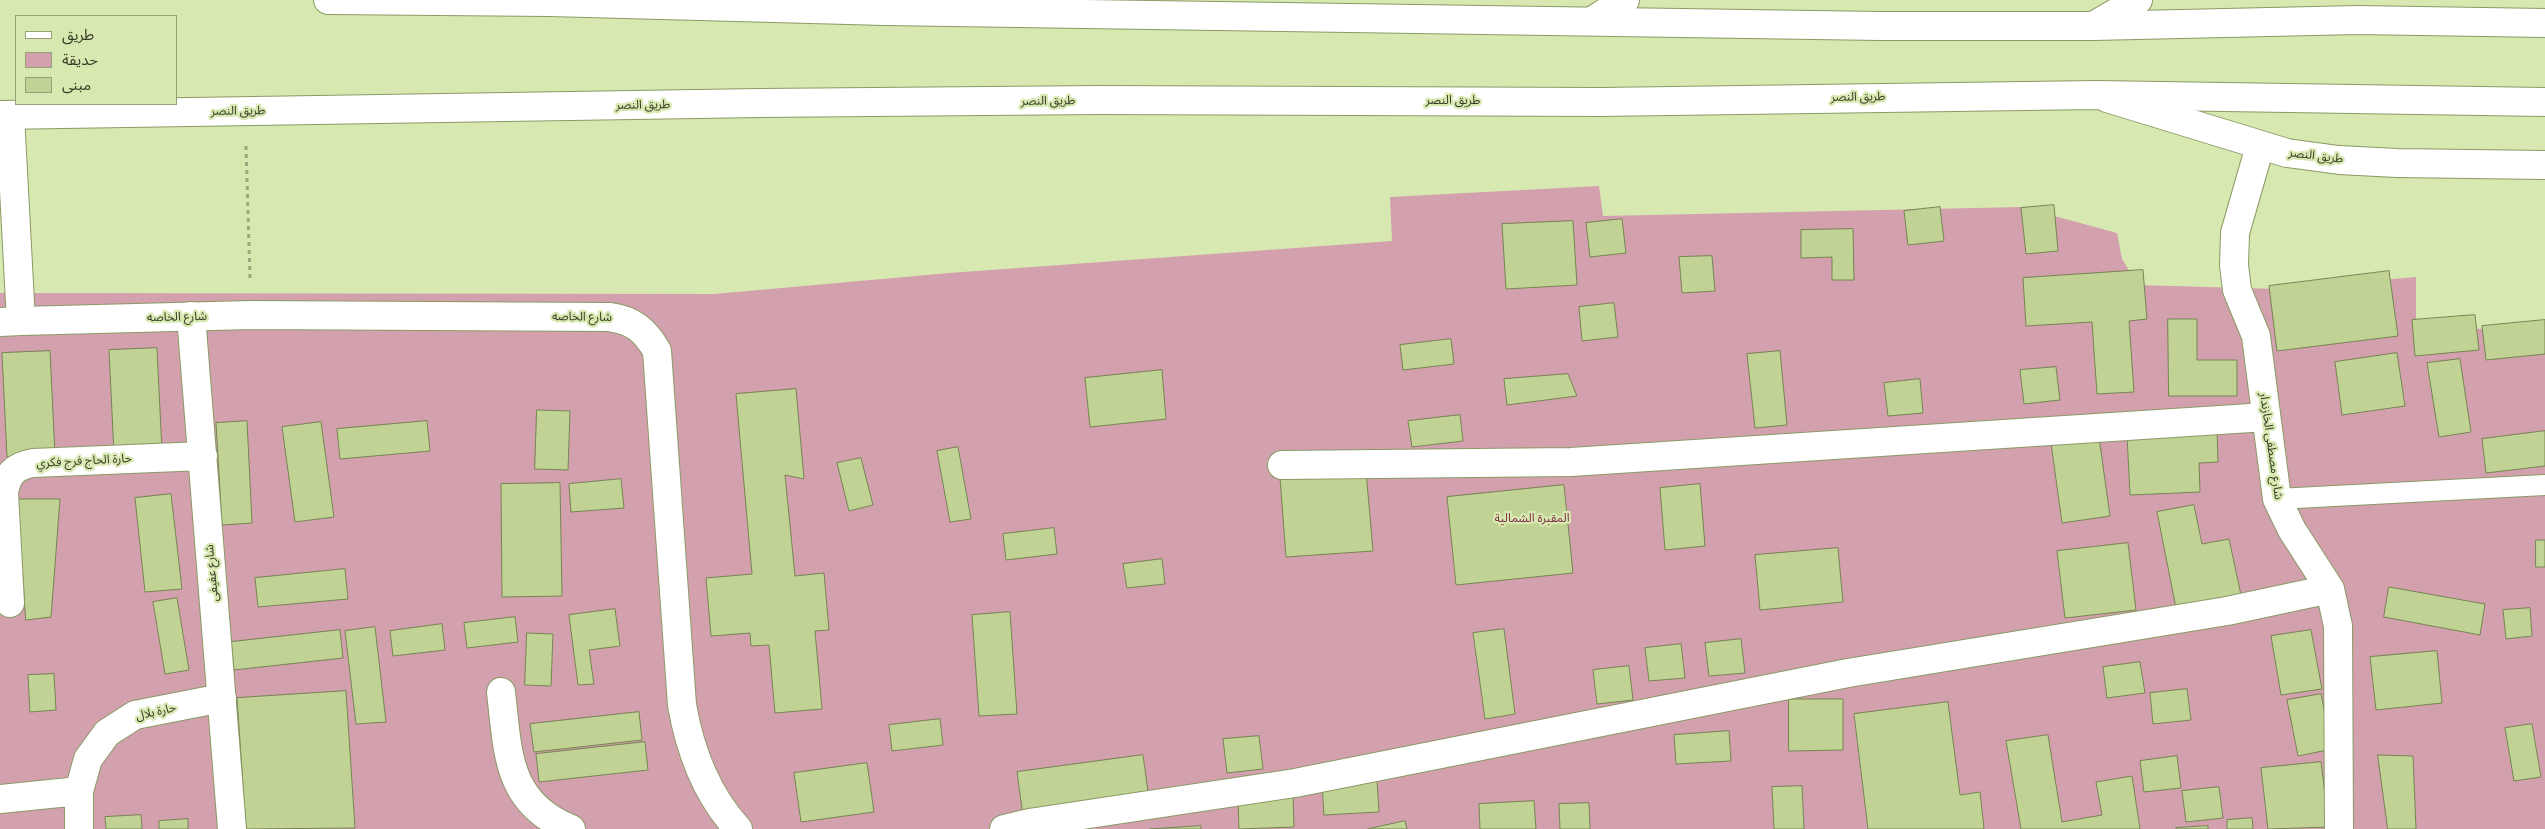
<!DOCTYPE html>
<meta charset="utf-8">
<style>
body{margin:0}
#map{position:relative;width:2545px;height:829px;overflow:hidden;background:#d8e8b1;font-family:"IBM Plex Sans","Noto Sans Arabic",sans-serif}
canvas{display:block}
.legend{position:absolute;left:15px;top:15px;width:162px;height:90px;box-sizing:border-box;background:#d8e8b1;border:1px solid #96a379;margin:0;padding:6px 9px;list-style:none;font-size:15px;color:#343b25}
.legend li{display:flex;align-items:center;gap:10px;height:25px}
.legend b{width:25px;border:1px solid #96a379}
</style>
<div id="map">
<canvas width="2545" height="829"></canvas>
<ul class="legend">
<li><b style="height:6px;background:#fff"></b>طريق</li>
<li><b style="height:14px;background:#d3a0ae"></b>حديقة</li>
<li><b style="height:14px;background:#c1d394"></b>مبنى</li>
</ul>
</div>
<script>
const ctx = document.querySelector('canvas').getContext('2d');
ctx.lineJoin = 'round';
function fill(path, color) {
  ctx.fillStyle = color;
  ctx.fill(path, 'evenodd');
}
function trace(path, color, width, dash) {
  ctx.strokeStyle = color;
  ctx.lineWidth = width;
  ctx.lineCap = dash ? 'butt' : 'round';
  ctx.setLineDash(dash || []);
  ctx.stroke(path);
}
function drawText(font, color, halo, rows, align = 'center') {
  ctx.font = font + ' "IBM Plex Sans","Noto Sans Arabic",sans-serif';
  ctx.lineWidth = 4.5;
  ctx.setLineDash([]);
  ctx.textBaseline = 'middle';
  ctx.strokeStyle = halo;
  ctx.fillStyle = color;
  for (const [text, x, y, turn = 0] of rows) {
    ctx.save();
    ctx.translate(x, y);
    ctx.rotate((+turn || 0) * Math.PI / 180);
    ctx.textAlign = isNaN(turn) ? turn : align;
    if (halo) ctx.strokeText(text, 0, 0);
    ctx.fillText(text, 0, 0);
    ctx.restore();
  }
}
const green = new Path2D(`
 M1599,186L1603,216L2021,207L2117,233L2122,259L2138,285L2277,289L2416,277V325L2478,329L2545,325V829H0V293L714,294L949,273L1392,241L1390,197Z`);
const building = new Path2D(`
 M2054,205L2058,251L2026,254L2021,208Z
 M1940,207L1944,241L1908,245L1904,211Z
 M1622,219L1626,253L1590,257L1586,223Z
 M1573,221L1577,285L1506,289L1502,224Z
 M1853,229L1854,280H1832V257L1801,258V230Z
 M1712,256L1715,291L1682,293L1679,257Z
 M2143,270L2147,319L2129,321L2134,392L2097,394L2092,322L2026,326L2023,278Z
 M2389,271L2398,336L2277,351L2269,286Z
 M1614,303L1618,337L1582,341L1579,307Z
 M2475,315L2479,350L2415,356L2412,320Z
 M2168,319H2197V360H2237V396H2169Z
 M2545,320V354L2486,360L2482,326Z
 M1451,339L1454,364L1403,370L1400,345Z
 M157,348L162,452L114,454L109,350Z
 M50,351L55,455L7,457L2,353Z
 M1780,351L1787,425L1755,428L1747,354Z
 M2397,353L2405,406L2342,415L2335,362Z
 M2460,359L2471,432L2439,437L2427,363Z
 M2056,367L2060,400L2024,404L2020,370Z
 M1162,370L1166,419L1090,427L1085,378Z
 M1568,374L1577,396L1507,405L1504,379Z
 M1920,379L1923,413L1888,416L1884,383Z
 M796,389L804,479L785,475L795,576L824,573L829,630L815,631L822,709L775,713L769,645L751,646L750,633L711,636L706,578L752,574L736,394Z
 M537,410L570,411L568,470L535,469Z
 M1460,415L1463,441L1412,447L1408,421Z
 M247,421L252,523L222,525L216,423Z
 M427,421L430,451L340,459L337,429Z
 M321,422L334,517L295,522L282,427Z
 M2217,431L2218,462L2199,463L2200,492L2130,495L2127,435Z
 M2545,431V466L2486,473L2482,439Z
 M2099,437L2110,516L2062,523L2051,443Z
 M958,447L971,519L950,522L937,451Z
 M861,458L873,505L849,511L837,463Z
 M1366,471L1373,551L1286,557L1280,478Z
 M621,479L624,508L571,512L569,484Z
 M560,483L562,596L502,597L501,484Z
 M1700,484L1705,546L1665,550L1660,488Z
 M1564,485L1573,573L1456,585L1447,497Z
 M171,494L182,589L145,592L135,498Z
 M18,499H60L51,617L26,620Z
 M2194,505L2202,544L2229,539L2241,595L2176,608L2157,512Z
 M1054,528L1057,554L1006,560L1003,534Z
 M2536,540H2545V567H2536Z
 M2128,543L2136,610L2065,618L2057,551Z
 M1838,548L1843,602L1760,610L1755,555Z
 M1162,559L1165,584L1127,588L1123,564Z
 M345,569L348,599L258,607L255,578Z
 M2389,587L2485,604L2480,635L2384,617Z
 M177,598L189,670L165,674L153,602Z
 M2530,608L2532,636L2506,639L2503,610Z
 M615,609L620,646L589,650L594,684L578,685L569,615Z
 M1010,612L1017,714L979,716L972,615Z
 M515,617L518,642L467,648L464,623Z
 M442,624L445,650L393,656L390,631Z
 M375,627L386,722L356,724L345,631Z
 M1504,629L1515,714L1485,719L1473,633Z
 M340,630L343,658L234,670L231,642Z
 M2311,630L2322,689L2281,695L2271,636Z
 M527,633L553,634L551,686L525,685Z
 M1741,639L1745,673L1709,676L1705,643Z
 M1681,644L1685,678L1649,681L1645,648Z
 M2437,651L2442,703L2376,710L2370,657Z
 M2140,662L2145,693L2107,698L2103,667Z
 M1629,666L1633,700L1597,704L1593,670Z
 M54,674L56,710L30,712L28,675Z
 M2187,689L2191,720L2153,724L2150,693Z
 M346,691L355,828L246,829L237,698Z
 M2321,694L2332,749L2298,756L2287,700Z
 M1789,699H1843V750L1789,751Z
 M1948,702L1960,795L1980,792L1984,829H1868L1854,714Z
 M639,712L642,740L534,752L530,724Z
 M940,719L943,745L892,751L889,725Z
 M2532,724L2541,777L2514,781L2505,728Z
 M1729,731L1731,761L1676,764L1674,735Z
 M2048,735L2062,822L2102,815L2096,782L2132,776L2140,829H2021L2006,741Z
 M1259,736L1263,769L1227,773L1223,739Z
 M645,742L648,770L539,782L536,754Z
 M1143,755L1149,799L1023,816L1017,772Z
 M2378,755L2413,756L2416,829H2388Z
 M2177,756L2181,788L2144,792L2140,761Z
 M2321,762L2329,827L2268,829L2261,768Z
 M867,763L874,812L801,822L794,773Z
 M1377,781L1379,812L1324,815L1322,784Z
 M1802,786L1804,829H1774L1772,787Z
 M2219,787L2223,818L2186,822L2182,791Z
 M1293,796L1294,827L1239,829L1238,800Z
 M1534,801L1536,829H1480L1479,804Z
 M1589,803L1590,829H1560L1559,804Z
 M141,815L142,829H106L105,817Z
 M2252,818L2253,829H2227V820Z
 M188,819V829H159V821Z
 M1405,821L1407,829H1368Z
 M1201,826V829H1150Z
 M2208,826V829H2176V828Z`);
const path = new Path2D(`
 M246,146L250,278`);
const lane = new Path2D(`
 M2277,499L2545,485`);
const street = new Path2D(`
 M1592,21L1625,0
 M2260,146L2235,233L2234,265L2237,290L2256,336L2277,499L2292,530L2330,589L2338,626L2339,829
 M191,316L232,829
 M0,322L21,321L10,115
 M1282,465L1571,462L2266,417
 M10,603L4,493C7,474 15,466 33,463L203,456
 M501,692C508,752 506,803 571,829
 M0,799L79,791
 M79,829V791L88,759L107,733L135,715L222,698
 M1004,829L1029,823L1295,783L1848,673L2227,611L2330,589`);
const secondary = new Path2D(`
 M2093,26L2138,0
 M2107,98L2287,153L2339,160L2397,163L2545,165
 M21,321L251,315L609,317C633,320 645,330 657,351L682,705C690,751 706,794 738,829`);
const highway = new Path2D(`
 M328,0L549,2L885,11L1880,26H2093L2358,20L2545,23
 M0,115L760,103L1100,100L1601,102L2096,95L2545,102`);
const streetNames = [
 ["طريق النصر",1858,97,-1],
 ["طريق النصر",1048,101,-1],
 ["طريق النصر",1453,101],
 ["طريق النصر",643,105,-1],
 ["طريق النصر",238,111,-1],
 ["طريق النصر",2316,156,7],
 ["شارع الخاصه",177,317,-1],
 ["شارع الخاصه",582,317,1],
 ["شارع مصطفى الخازندار",2271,446,82],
 ["حارة الحاج فرج فكري",84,461,-3],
 ["شارع عفيفى",212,573,-95],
 ["حارة بلال",156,712,-13]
];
const parkNames = [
 ["المقبرة الشمالية",1532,519]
];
fill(green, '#d3a0ae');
fill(building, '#c1d394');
trace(building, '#778552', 1);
trace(lane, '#8b9a66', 22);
trace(street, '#8b9a66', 30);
trace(secondary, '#8b9a66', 30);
trace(highway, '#8b9a66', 30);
trace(path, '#9ca87d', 3, [4, 4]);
trace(lane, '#fff', 20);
trace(street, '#fff', 28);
trace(secondary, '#fff', 28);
trace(highway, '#fff', 28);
drawText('12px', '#343b25', '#d8e8b1', streetNames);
drawText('12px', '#7f2e4a', '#d8e8b1', parkNames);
</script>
